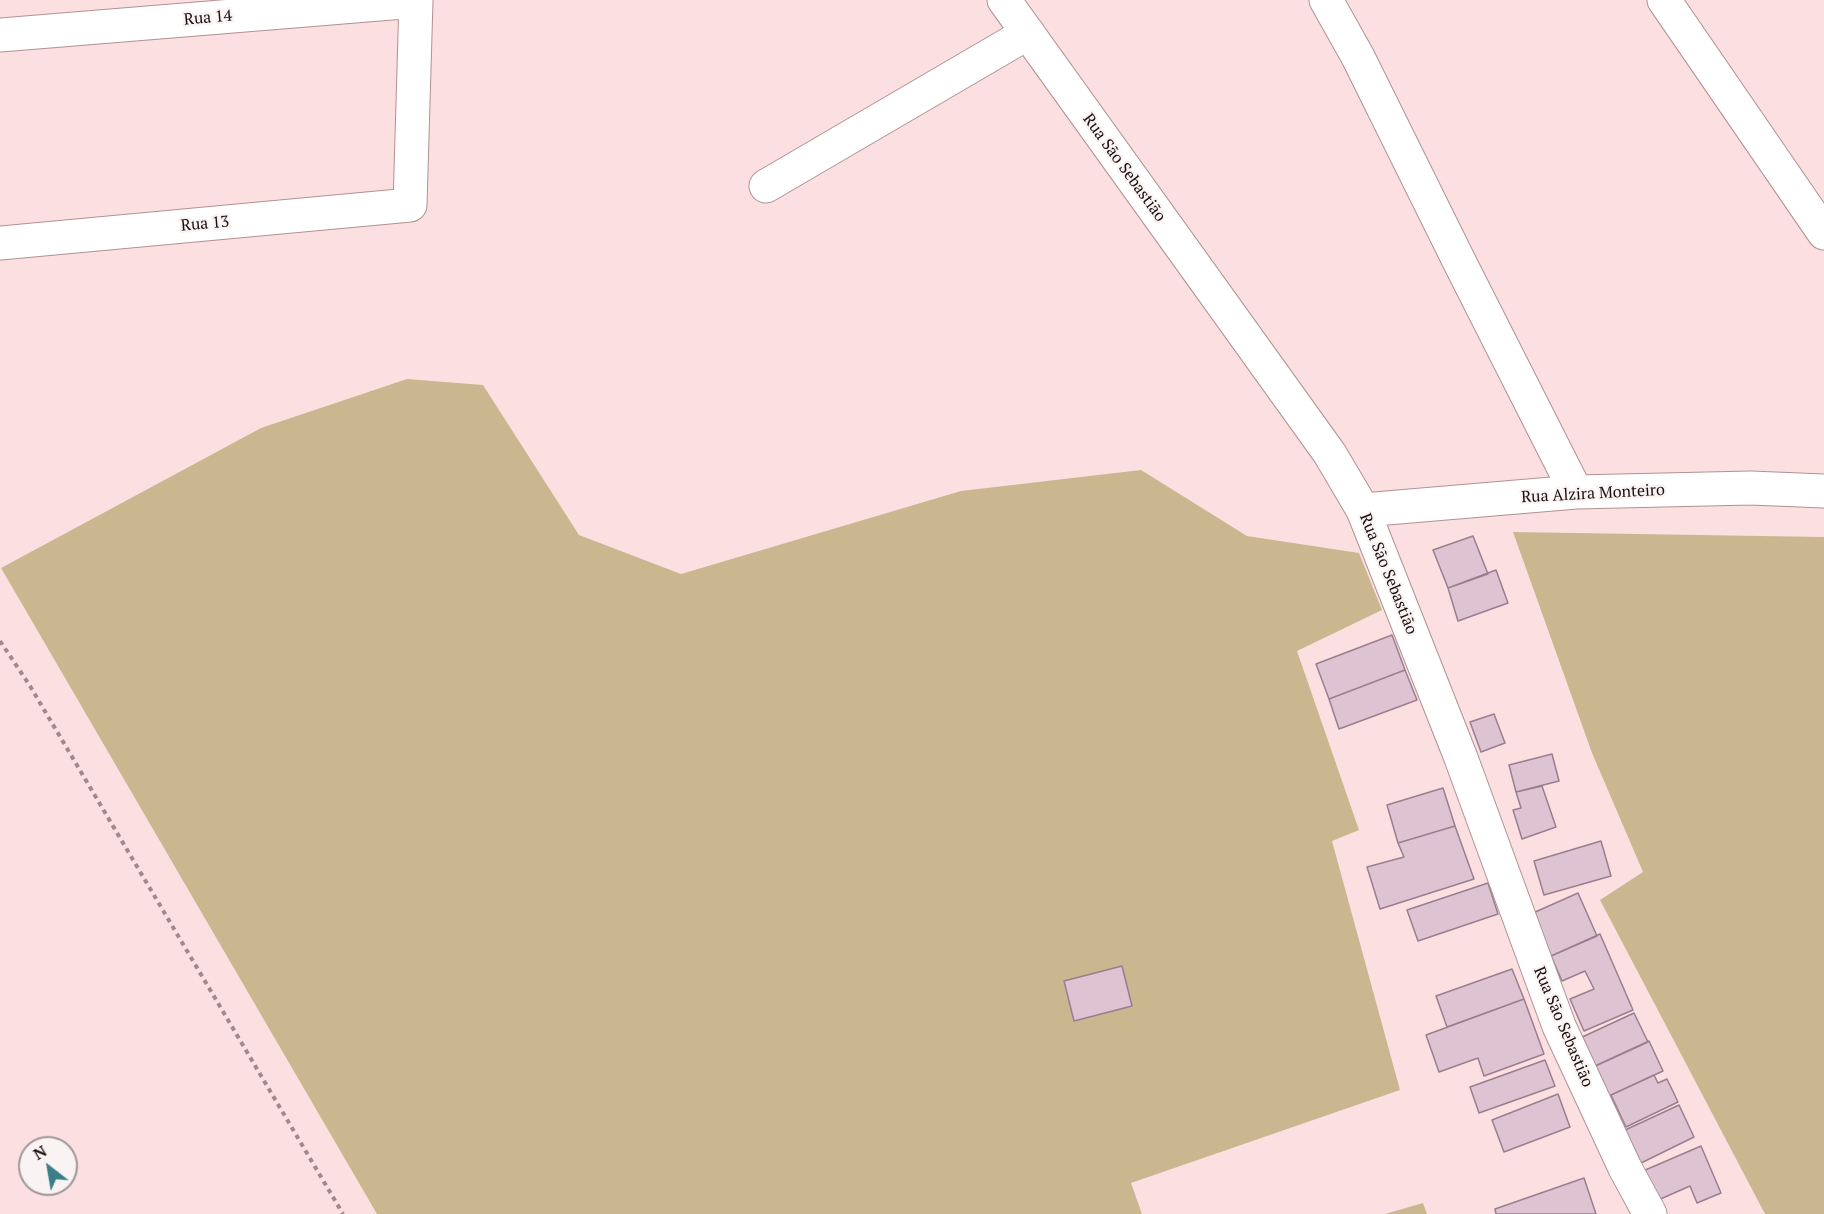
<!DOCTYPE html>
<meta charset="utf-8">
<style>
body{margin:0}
#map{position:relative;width:1824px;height:1214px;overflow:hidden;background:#fce0e1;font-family:"PT Serif",serif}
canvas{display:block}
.north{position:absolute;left:18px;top:1136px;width:60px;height:60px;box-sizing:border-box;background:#faf3f3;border:2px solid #a09798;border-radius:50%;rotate:329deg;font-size:16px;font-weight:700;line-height:24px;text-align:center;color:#1a0e0f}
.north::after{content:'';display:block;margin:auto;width:21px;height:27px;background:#387f87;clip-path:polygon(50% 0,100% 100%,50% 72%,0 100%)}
</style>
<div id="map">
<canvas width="1824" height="1214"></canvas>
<div class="north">N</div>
</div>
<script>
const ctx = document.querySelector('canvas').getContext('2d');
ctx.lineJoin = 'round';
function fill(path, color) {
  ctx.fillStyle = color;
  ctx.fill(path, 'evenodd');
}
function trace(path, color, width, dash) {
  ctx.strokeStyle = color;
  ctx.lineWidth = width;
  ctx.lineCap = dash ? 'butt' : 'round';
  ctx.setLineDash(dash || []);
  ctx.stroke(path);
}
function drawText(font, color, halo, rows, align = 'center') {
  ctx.font = font + ' "PT Serif",serif';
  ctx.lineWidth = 4.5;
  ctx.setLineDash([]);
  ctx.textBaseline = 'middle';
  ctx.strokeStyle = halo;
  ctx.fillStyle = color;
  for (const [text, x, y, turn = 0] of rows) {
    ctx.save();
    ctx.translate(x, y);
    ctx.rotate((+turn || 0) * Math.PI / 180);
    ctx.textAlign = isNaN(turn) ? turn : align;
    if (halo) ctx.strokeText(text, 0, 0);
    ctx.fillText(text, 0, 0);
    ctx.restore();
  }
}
const green = new Path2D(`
 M407,379L483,385L579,535L681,574L961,491L1141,470L1247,536L1359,553L1382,610L1297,651L1359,830L1332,841L1400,1090L1131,1183L1142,1214H377L1,568L261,428Z
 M1513,532L1824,537V1214H1765L1600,900L1643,872L1592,753Z
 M1423,1203L1427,1214H1385Z`);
const building = new Path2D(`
 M1473,536L1488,574L1448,588L1433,550Z
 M1496,570L1508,603L1458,621L1448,588Z
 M1392,635L1405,670L1329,699L1316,664Z
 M1405,670L1417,700L1339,729L1329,699Z
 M1494,714L1505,743L1481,752L1470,722Z
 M1552,754L1559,781L1516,792L1509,765Z
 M1542,786L1556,827L1522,839L1513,810L1521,808L1516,792Z
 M1443,788L1455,826L1398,843L1387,805Z
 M1455,826L1474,879L1380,909L1367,867L1404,857L1398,843Z
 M1601,841L1611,876L1544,895L1534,861Z
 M1488,883L1498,914L1418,941L1407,910Z
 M1578,893L1597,936L1551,956L1533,913Z
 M1600,934L1633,1010L1584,1031L1570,999L1594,989L1585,971L1562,981L1551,956Z
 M1122,966L1132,1006L1074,1021L1064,981Z
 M1512,969L1524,999L1447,1027L1436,996Z
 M1524,999L1544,1054L1484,1076L1478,1058L1439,1072L1426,1035Z
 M1634,1013L1648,1042L1591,1068L1578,1039Z
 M1649,1041L1663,1071L1609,1096L1595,1066Z
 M1545,1060L1555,1086L1479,1113L1470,1087Z
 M1654,1075L1658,1083L1667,1079L1678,1102L1626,1127L1611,1095Z
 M1558,1094L1570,1127L1504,1152L1492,1120Z
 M1679,1105L1694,1137L1639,1164L1623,1131Z
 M1701,1146L1721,1193L1697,1203L1690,1186L1656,1201L1643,1171Z
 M1584,1178L1596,1214H1496L1495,1209Z`);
const path = new Path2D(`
 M0,641L30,686L343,1214`);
const street = new Path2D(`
 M1326,0L1358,57L1459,261L1576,492
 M1664,0L1824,233
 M0,35L416,1L410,205L0,243
 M766,186L1028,33
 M1650,1214L1625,1168L1559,1026L1461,758L1363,510L1576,492L1751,488L1824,491`);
const secondary = new Path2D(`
 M1004,0L1330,454L1363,510`);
const streetNames = [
 ["Rua 14",208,18,-5],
 ["Rua São Sebastião",1124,168,54],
 ["Rua 13",205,224,-5],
 ["Rua Alzira Monteiro",1593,494,-3],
 ["Rua São Sebastião",1388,574,68],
 ["Rua São Sebastião",1563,1027,67]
];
fill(green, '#cab790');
fill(building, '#dec3d3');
trace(building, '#997f8e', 1.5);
trace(street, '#b19192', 35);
trace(secondary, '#b19192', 35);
trace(path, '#9f898a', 4, [4.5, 4.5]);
trace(street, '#fff', 33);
trace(secondary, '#fff', 33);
drawText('16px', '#1a0e0f', '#faf3f3', streetNames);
</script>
